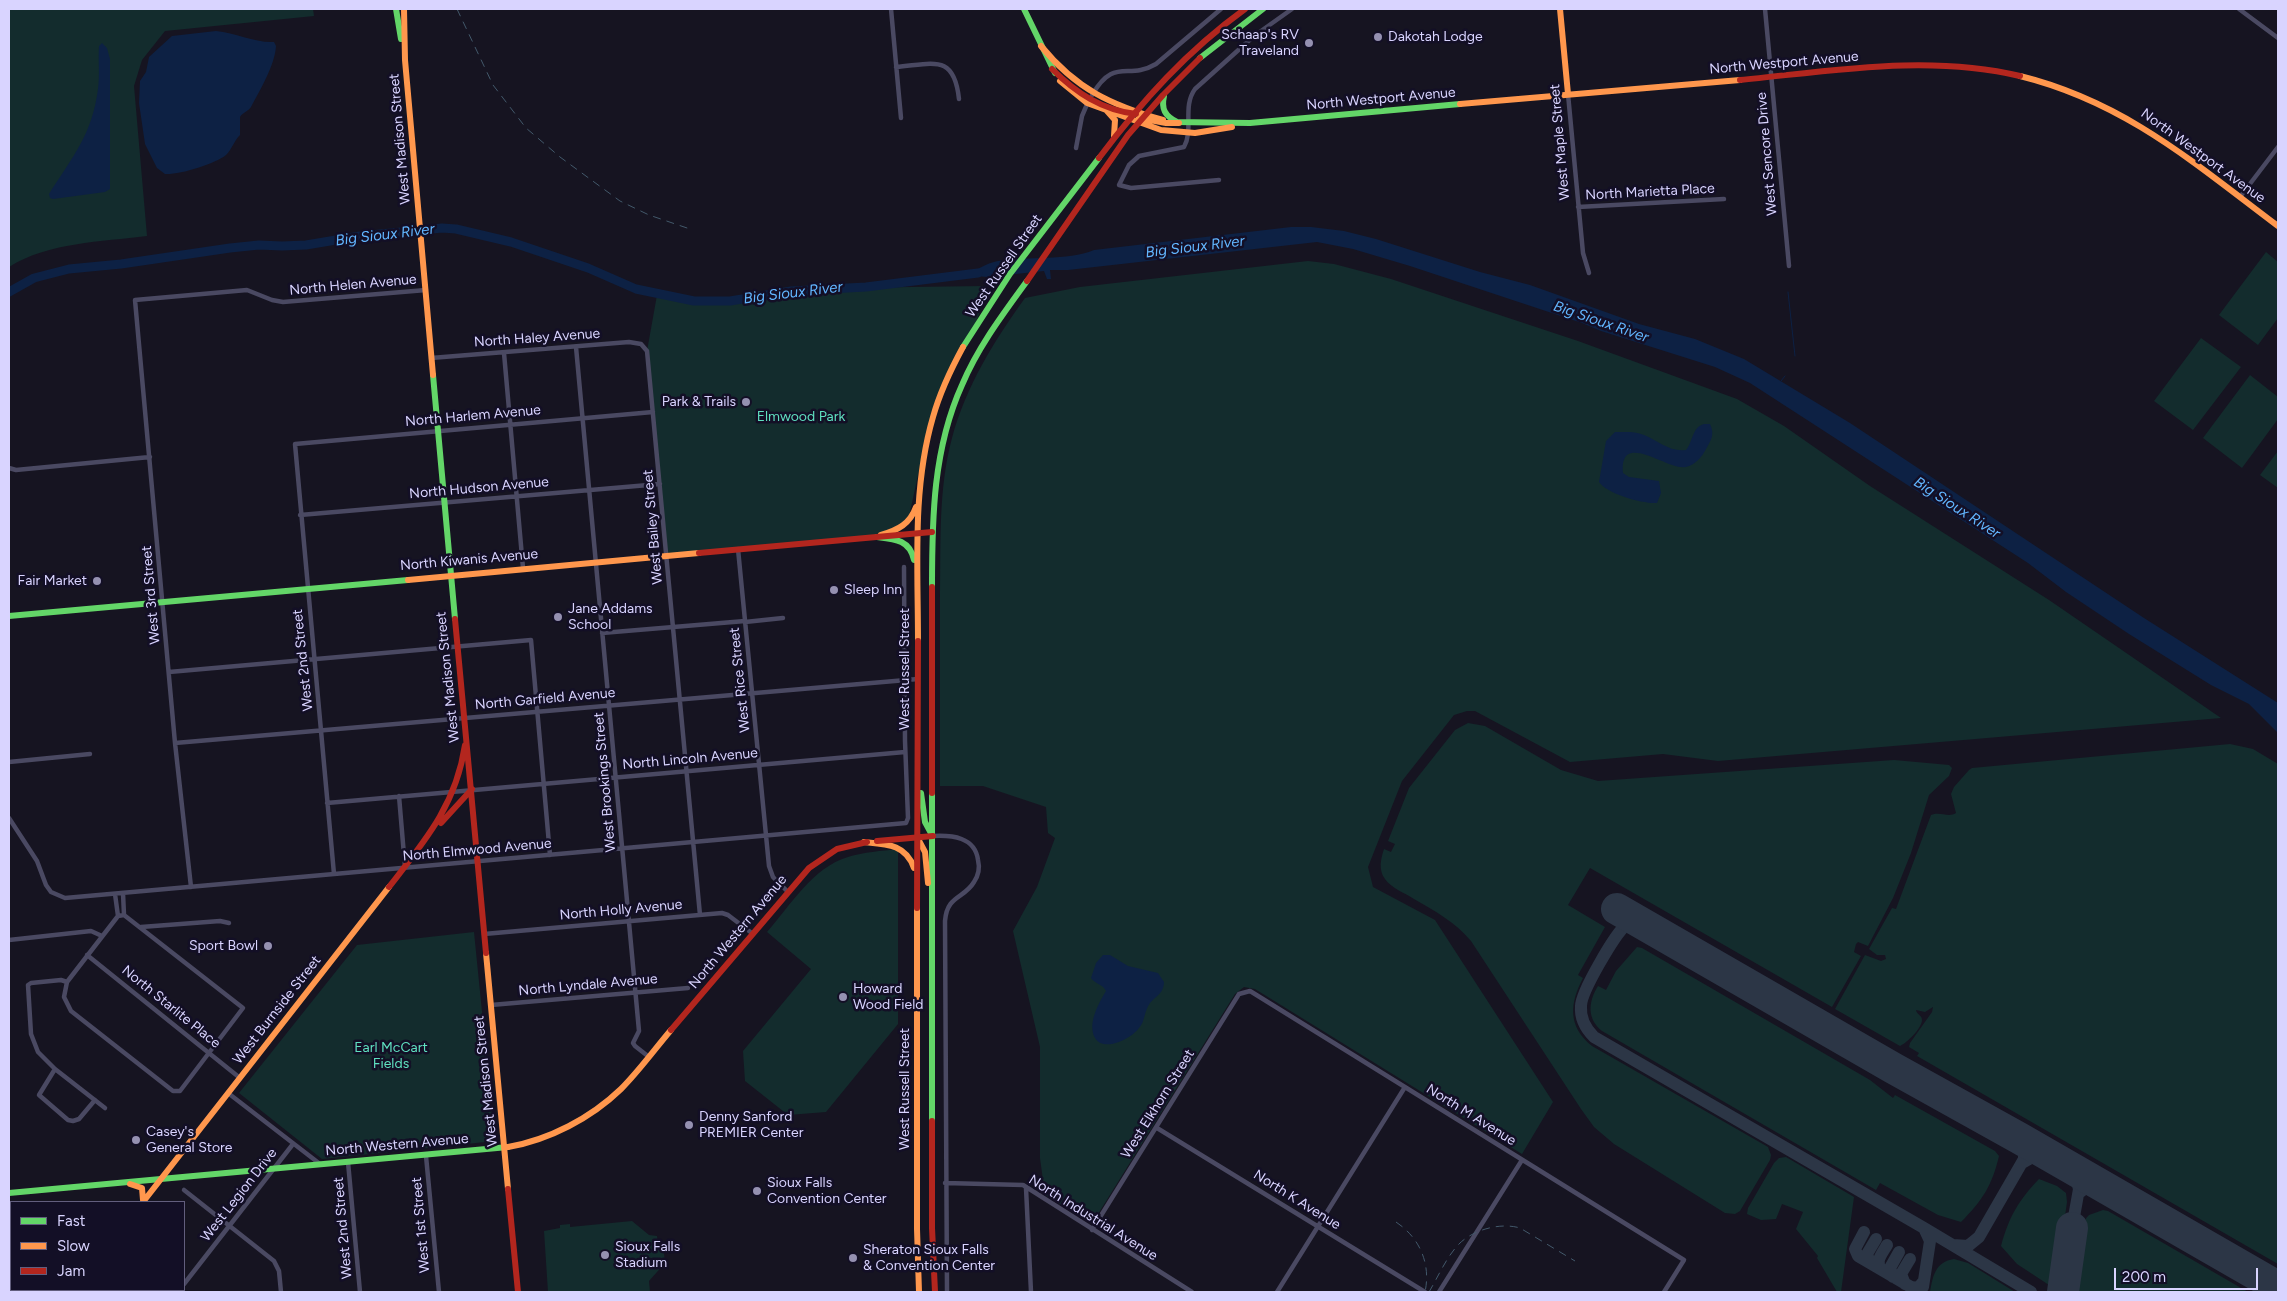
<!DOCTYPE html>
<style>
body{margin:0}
#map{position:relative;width:2287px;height:1301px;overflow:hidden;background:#161421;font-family:Figtree,sans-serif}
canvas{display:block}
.frame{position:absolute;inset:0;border:10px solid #d9d4ff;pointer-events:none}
.legend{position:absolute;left:10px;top:1201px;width:175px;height:90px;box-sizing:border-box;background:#130f26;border:1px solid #625e7d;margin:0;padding:6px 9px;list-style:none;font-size:15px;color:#d9d4ff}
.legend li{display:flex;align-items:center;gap:10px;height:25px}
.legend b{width:25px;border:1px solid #625e7d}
.scale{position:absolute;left:2114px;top:1268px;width:144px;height:22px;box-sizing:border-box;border:2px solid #d9d4ff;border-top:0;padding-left:6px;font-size:15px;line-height:18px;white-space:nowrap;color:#d9d4ff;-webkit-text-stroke:4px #130f26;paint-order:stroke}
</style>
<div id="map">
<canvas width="2287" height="1301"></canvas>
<div class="frame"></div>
<ul class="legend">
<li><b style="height:6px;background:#63d668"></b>Fast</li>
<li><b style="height:6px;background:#ff974d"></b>Slow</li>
<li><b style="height:6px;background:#b3261e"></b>Jam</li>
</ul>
<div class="scale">200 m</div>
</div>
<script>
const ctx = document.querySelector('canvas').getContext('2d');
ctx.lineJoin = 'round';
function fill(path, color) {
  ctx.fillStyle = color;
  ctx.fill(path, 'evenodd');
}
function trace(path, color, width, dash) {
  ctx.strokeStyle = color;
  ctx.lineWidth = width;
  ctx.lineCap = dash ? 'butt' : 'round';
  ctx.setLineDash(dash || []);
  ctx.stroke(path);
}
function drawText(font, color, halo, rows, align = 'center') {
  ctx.font = font + ' Figtree,sans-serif';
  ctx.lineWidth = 5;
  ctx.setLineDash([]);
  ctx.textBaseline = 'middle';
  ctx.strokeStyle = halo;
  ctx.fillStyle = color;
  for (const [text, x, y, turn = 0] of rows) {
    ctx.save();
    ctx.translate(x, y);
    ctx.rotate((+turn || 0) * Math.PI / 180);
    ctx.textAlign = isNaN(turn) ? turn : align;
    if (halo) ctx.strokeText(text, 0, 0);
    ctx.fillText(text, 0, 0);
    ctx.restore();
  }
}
const green = new Path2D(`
 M9,9H313L314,16L165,31L142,60L134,86L147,236C101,242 49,242 9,267Z
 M2266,252L2278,262V318L2258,345L2219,315Z
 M1308,261L1334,264L1391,279L1578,341L1737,399L1784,426L1870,486L2049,600L2221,718L1718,761L1663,754L1570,762L1475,711H1467L1454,715L1402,781L1368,867L1373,887L1435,920L1553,1102L1522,1154L1255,989L1244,987L1235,994L1108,1198L1093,1222H1090L1045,1195L1040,1158V1047L1013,931L1037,887L1055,838L1048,833L1046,807L983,786H940C940,723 940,660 940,597C941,544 938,490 952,438C966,386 994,341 1025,298L1080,287Z
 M985,286C985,319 951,366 939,399C924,439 917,483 907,525L877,537L666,555L647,351L657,295L711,302L791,291L838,288Z
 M2201,338L2241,367L2193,430L2154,401Z
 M2250,375L2278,397V419L2242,468L2203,438Z
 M2278,451V488L2260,475Z
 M1468,723L1485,726L1561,770L1598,781L1894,760L1949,765L1952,768L1949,776L1929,795L1911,853L1893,898L1868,946L1858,942L1856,944L1854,952L1861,956L1832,1007L1590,868L1568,905L1605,927L1578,975L1583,978C1570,1003 1567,1026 1592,1046L1768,1147L1771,1155L1770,1160L1740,1211L1735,1214L1725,1213L1614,1144L1594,1127L1581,1109L1471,941C1455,922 1435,911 1414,899C1405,893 1391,888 1385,879C1378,870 1381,858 1384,849L1391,852L1395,844L1388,841L1409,788L1455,730Z
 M2230,744L2253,749L2278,764V1264L1917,1056L1919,1053L1909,1047L1910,1043L1932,1012L1933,1007L1925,1012L1916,1010C1917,1015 1922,1015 1922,1020C1922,1028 1907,1043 1900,1046L1835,1009L1865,955L1881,961L1886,959L1885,955H1877L1869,949L1892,908L1896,909L1931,815C1940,811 1948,818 1956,813L1951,794L1954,787L1969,770L1972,768Z
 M898,849V1024L826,1112L788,1115L745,1081L743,1051L811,969L767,932C790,906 813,867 848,857C864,852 881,851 898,849Z
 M474,932L495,1141L322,1159L239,1093L357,945Z
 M1637,947L1642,948L1870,1080L1893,1098L1895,1095L1995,1151L1999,1156C1992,1186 1982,1201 1961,1222L1938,1215L1880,1183L1876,1190L1602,1031C1587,1019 1588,1002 1598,986L1606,990L1616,971Z
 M1786,1157L1854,1197L1841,1292H1837L1817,1258L1818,1256L1796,1229L1803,1212L1782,1204L1776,1219L1761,1220L1747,1214L1748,1208L1774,1163L1779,1158Z
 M2039,1179L2057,1186L2066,1193L2067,1202L2056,1280L2052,1287L2017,1264L2001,1246C2009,1217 2018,1201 2039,1179Z
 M2103,1210L2108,1211L2248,1292H2074C2071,1275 2076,1226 2089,1215Z
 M632,1221L649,1235L657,1236L658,1244H663L665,1263L649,1281L650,1292H548L544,1231L560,1228V1225L570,1224V1227Z
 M1954,1259L1968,1263L2015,1292H1930C1933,1276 1935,1262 1954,1259Z`);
const water = new Path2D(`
 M216,31C236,33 255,43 274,42L276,46C275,65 260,90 251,107C249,111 243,112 240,117V135C234,141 232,149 226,155C215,164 179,175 165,174L157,168L145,144L139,103L140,81L146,72L149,57L172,36Z
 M102,43L107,48L110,59V189L105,192L53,199L50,198L49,194C73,156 92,135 98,89C100,75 98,60 99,46Z
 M1291,227H1311L1344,231L1376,239L1480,272L1530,285L1639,324L1695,339L1744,359L1850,423L2144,618L2278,703V733L2249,704L2211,685L2129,634L2066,592L2028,563L1750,383L1715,367L1601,331L1582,323L1410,266L1353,249L1317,242L1068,270H1050L1051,279H1047L1044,271L987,277L966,275C976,270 987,263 998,261C1028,256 1067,261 1094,250Z
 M1704,424H1710C1715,435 1711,440 1706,449C1702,457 1695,465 1686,467C1668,471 1619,429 1623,473L1629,477L1659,481L1661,493L1657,503C1643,504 1607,494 1599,482L1606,441L1615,432C1625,432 1635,431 1644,435C1659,441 1669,452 1686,450C1693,442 1692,427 1704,424Z
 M1103,955H1110L1128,966L1158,973L1164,982C1164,993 1156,996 1150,1003C1144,1011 1145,1022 1139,1028C1132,1038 1104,1053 1095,1038C1087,1023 1099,1003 1106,991C1103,984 1095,984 1091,978L1096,963Z`);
const stream = new Path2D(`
 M1788,292L1795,356
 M1781,381L1785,376`);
const river = new Path2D(`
 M9,292L34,278L69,269L121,264L230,248L259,245L282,246L306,245L360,236L442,228L456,229L511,242L588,268L636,289L694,301H730L791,291L866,287L978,273`);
const taxiway = new Path2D(`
 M1641,922C1635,922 1630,921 1626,925C1615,934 1581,992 1581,1006C1580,1018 1585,1028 1594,1037L1924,1228L2031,1292
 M2022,1163L2036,1155L2051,1156
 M2079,1193L2088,1186L2101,1185
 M2072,1228L2079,1189L2074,1169
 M1864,1232L1855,1249L1858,1256L1911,1287L1918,1288L1924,1281
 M1953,1245L1968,1246L1979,1237L2024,1159V1149L2019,1138
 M1870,1263L1867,1254L1876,1239
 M1882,1270C1874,1262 1882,1254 1887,1245
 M1893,1277L1890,1268L1899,1252
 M1905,1284L1901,1274L1910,1259
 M1923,1287L1930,1241L1924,1228
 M2058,1292L2062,1288L2066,1273`);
const runway = new Path2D(`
 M1617,909L1893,1068L2019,1138L2278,1287
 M2063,1292L2072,1228`);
const street = new Path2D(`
 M891,9L901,118
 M1765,9L1789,266
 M2239,9L2278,38
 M896,67C933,64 954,53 959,99
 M1568,94L1583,253L1589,273
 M1092,95C1115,56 1127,81 1156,64L1221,9
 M1076,148L1082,116L1088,102
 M1219,180L1131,188L1119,185L1129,165L1139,156L1184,147C1194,129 1182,107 1195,89L1254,36L1292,9
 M2240,197L2278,147
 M1578,207L1724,199
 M576,347L639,1031L633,1043L635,1046L649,1057
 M504,353L523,568
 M431,358L629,342L641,344L647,351L700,915
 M9,468L16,470L150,457
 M300,515L660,484
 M738,549L769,866L773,877L788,892
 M745,622L783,618
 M602,633L745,621
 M169,672L531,640L550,855
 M175,743L918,679
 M9,762L90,754
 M399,796L405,867
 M327,803L905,752
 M9,818L37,861L46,885L51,892L65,898L906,823L908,818L905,741L904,567
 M933,836C952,835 975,837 978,860C980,868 978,876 974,882C964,899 947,895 945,921L947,1292
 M334,874L295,444L653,412
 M191,887L175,743L135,300L247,290L272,300L283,302L426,290
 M123,893L124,915
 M115,894L118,916
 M124,915L243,1008L180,1091H173L71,1011L64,997L67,982L118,916Z
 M141,927L220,921L229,923
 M484,934L722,913L728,915L753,934
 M9,940L91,931L102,936
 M87,955L240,1078
 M67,982L61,980L31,983L28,985L31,1034L38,1052L55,1069L105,1108
 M491,1005L688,988
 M55,1069L39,1095L68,1120L73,1121L79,1119L95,1100
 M228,1093L320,1164
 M1157,1128L1425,1292
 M426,1156L439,1292
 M348,1162L360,1292
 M945,1183L1023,1185L1192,1292
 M1026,1188L1031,1292
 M184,1190L274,1261L279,1271L281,1292
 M1092,1230L1239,994L1250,991L1684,1260L1664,1292
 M184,1284L293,1144
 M140,1290L143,1292
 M177,1292L179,1290
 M1277,1292L1405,1087
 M1439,1292L1522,1160`);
const fast = new Path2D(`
 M396,9L401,39
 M1024,9L1055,73
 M1200,58L1263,9
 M1164,96C1161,109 1165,116 1177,122
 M1175,122L1250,123L1460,104
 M963,347L1010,274L1099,158
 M433,375L455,619
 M877,537C895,539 910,540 914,560
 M932,587C932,518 933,449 962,385C978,347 1003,314 1027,281
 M9,616L408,580
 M921,793L925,822L932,835
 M932,793V1121
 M9,1193L508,1147`);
const slow = new Path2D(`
 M404,9L405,60L433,375
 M1560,9L1568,94
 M1041,46C1076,89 1111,105 1163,120
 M2020,76C2125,102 2194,163 2278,226
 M1060,81L1087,103L1161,130L1195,133L1232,127
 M1460,104L1740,80
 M1107,111L1115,120L1114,136
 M1139,118L1166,123H1179
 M881,535C898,530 910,524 916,507
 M408,580L699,553
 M918,641C918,566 912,489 933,417C940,392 951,369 963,347
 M917,837L925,852L928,883
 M864,842C886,844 906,844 914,868
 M917,908V1229L919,1292
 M486,953L508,1189
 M508,1147C549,1140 591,1118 621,1089C639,1071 654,1050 671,1030
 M130,1184L142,1188L143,1200
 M143,1202L389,887`);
const jam = new Path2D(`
 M1052,69C1076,93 1102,110 1136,114
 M1740,80C1832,71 1928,54 2020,76
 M1099,158C1142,101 1187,51 1245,9
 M1027,281L1128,135L1163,95L1200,58
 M699,553L932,532
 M932,587V793
 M455,619L486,953
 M441,823L472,789
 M877,841L933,836
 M389,887C425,841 456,805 465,745
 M917,908L918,641
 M671,1030L809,868L837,849L867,842
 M932,1121V1228L935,1292
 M508,1189L518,1292
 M73,1292L75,1290`);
const rail = new Path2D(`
 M457,9L493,85L526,128L560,157L620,201L649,215L690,229
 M1396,1222C1420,1238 1431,1264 1425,1292
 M1429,1292C1438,1277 1446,1258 1458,1245C1472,1230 1500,1222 1520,1228L1575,1261`);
const markers = [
 [1378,37,5,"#9591b1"],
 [1309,43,5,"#9591b1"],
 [746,402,5,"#9591b1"],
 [97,581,5,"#9591b1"],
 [834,590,5,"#9591b1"],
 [558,617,5,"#9591b1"],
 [268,946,5,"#9591b1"],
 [843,997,5,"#9591b1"],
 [689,1125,5,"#9591b1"],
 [136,1140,5,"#9591b1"],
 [757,1191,5,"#9591b1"],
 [605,1255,5,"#9591b1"],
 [853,1258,5,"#9591b1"]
];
const poiNames = [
 ["Schaap's RV",1299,35,"right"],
 ["Traveland",1299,51,"right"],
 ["Dakotah Lodge",1388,37],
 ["Park & Trails",736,402,"right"],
 ["Fair Market",87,581,"right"],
 ["Sleep Inn",844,590],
 ["Jane Addams",568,609],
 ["School",568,625],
 ["Sport Bowl",258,946,"right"],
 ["Howard",853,989],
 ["Wood Field",853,1005],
 ["Denny Sanford",699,1117],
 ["PREMIER Center",699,1133],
 ["Casey's",146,1132],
 ["General Store",146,1148],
 ["Sioux Falls",767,1183],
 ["Convention Center",767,1199],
 ["Sioux Falls",615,1247],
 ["Stadium",615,1263],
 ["Sheraton Sioux Falls",863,1250],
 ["& Convention Center",863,1266]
];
const streetNames = [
 ["North Westport Avenue",1784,63,-5],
 ["North Westport Avenue",1381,99,-5],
 ["West Madison Street",400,139,-95],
 ["West Maple Street",1560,142,-95],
 ["West Sencore Drive",1767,154,-95],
 ["North Westport Avenue",2203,156,36],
 ["North Marietta Place",1650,192,-3],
 ["West Russell Street",1004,266,-55],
 ["North Helen Avenue",353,285,-5],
 ["North Haley Avenue",537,338,-4],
 ["North Harlem Avenue",473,416,-5],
 ["North Hudson Avenue",479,488,-5],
 ["West Bailey Street",653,527,-95],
 ["North Kiwanis Avenue",469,560,-5],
 ["West 3rd Street",151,595,-95],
 ["West 2nd Street",303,660,-96],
 ["West Russell Street",905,669,-90],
 ["West Madison Street",448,677,-96],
 ["West Rice Street",740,680,-96],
 ["North Garfield Avenue",545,699,-5],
 ["North Lincoln Avenue",690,759,-5],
 ["West Brookings Street",605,782,-95],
 ["North Elmwood Avenue",477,850,-5],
 ["North Holly Avenue",621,910,-5],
 ["North Western Avenue",738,932,-50],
 ["North Lyndale Avenue",588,985,-5],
 ["North Starlite Place",171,1007,39],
 ["West Burnside Street",277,1010,-52],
 ["West Madison Street",486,1081,-96],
 ["West Russell Street",905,1089,-90],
 ["West Elkhorn Street",1158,1104,-58],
 ["North M Avenue",1471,1115,32],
 ["North Western Avenue",397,1145,-5],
 ["West Legion Drive",239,1195,-52],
 ["North K Avenue",1297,1200,32],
 ["North Industrial Avenue",1093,1218,32],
 ["West 1st Street",421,1225,-95],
 ["West 2nd Street",343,1228,-95]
];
const parkNames = [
 ["Elmwood Park",801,417],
 ["Earl McCart",391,1048],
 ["Fields",391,1064]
];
const waterNames = [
 ["Big Sioux River",385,235,-7],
 ["Big Sioux River",1195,247,-7],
 ["Big Sioux River",793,293,-7],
 ["Big Sioux River",1601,322,19],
 ["Big Sioux River",1957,508,33]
];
fill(green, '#132c2d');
fill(water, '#0d2144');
trace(stream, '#0d2144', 1);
trace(river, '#0d2144', 9);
trace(taxiway, '#2c3646', 12);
trace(runway, '#2c3646', 32);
trace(street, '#4a4962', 4.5);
trace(fast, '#63d668', 6);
trace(slow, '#ff974d', 6);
trace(jam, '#b3261e', 6);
trace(rail, '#43596b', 1, [8, 6]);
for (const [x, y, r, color] of markers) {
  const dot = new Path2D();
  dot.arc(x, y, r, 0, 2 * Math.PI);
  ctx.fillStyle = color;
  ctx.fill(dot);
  trace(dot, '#130f26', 2);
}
drawText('14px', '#d9d4ff', '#130f26', poiNames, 'left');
drawText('14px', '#d9d4ff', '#130f26', streetNames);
drawText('14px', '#5fe0c0', '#130f26', parkNames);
drawText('italic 15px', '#62b6ff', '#130f26', waterNames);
</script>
